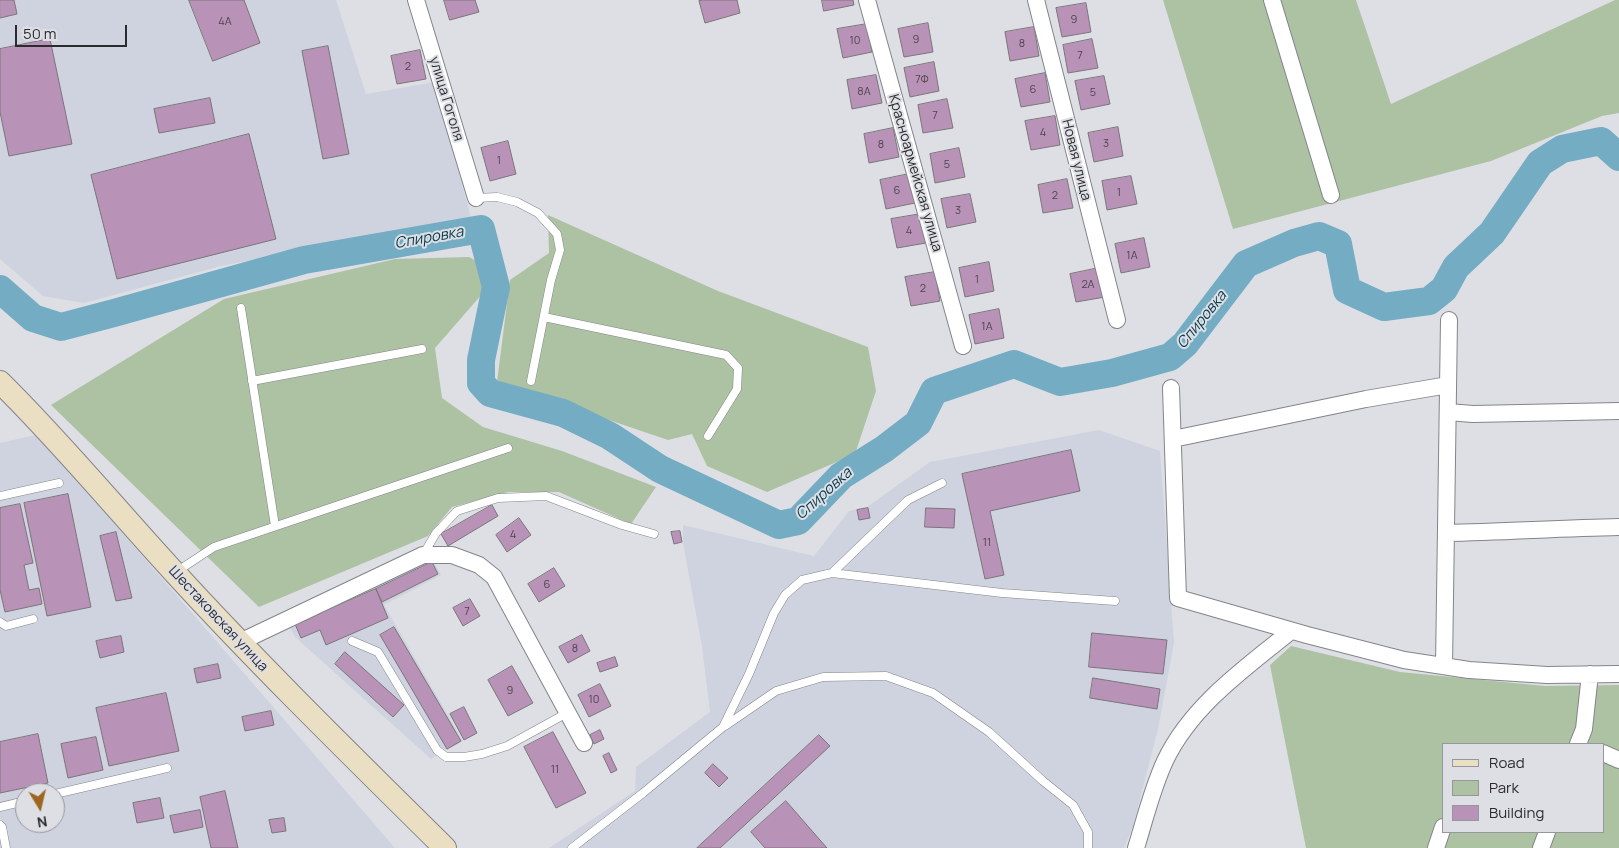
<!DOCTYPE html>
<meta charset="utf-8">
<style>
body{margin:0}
#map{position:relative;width:1619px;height:848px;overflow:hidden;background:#dddfe5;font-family:Manrope,sans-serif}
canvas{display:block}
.legend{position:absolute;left:1442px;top:743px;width:162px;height:90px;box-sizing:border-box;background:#dddfe5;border:1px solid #96979c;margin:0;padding:6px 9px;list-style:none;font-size:15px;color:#2b2b2e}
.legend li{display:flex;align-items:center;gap:10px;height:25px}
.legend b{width:25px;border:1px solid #96979c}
.north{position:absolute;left:15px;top:783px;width:50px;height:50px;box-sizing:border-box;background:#dddfe5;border:1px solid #96979c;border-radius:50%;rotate:171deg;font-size:14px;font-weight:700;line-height:20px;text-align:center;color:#2b2b2e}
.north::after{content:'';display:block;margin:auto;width:18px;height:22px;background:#9d6621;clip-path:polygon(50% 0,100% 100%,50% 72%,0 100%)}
.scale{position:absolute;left:15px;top:25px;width:112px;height:22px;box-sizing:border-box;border:2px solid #2b2b2e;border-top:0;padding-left:6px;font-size:15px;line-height:18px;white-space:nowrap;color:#2b2b2e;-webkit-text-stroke:4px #dddfe5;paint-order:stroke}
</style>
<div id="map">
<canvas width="1619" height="848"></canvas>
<ul class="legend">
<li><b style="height:6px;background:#ebdfc3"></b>Road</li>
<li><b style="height:14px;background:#adc1a3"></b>Park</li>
<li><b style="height:14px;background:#b892b7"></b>Building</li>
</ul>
<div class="north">N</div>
<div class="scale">50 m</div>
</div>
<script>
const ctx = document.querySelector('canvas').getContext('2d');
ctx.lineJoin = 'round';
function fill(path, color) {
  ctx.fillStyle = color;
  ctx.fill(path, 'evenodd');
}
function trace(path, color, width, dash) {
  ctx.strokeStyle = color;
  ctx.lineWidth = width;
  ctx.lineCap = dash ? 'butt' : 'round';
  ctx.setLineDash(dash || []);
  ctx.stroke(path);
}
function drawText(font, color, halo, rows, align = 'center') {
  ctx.font = font + ' Manrope,sans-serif';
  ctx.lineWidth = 4;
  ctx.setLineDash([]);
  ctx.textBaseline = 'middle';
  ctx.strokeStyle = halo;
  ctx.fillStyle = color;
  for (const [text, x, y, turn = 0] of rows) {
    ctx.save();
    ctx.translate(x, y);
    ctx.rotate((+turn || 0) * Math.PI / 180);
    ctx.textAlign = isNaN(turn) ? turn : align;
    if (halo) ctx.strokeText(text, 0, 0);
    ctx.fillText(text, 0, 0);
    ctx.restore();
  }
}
const built = new Path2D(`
 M0,0H336L366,94L435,82L471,218L221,266L84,303L43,296L0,259Z
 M1099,430L1160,451L1174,643L1158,729L1133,826L1124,848H549L635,791L636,767L710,712L702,646L683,543V525L814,556L849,511L867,507L930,462Z
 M36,435L173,591L395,848H0V443ZM25,793H55V823H25Z
 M432,558L441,575L384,605L463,741L431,759L295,637L288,624Z`);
const green = new Path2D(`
 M1163,0H1356L1391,104L1615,0H1619V113L1602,116L1491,161L1233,229Z
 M548,215L718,291L868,347L876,391L855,454L767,492L707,466L692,434L668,440L497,382L510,280L549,253Z
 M469,257L486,266L490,285L435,348L442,398L483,427L562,451L656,487L631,524L559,492H508L452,507L428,536L259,607L51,405L224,299L395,259Z
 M1291,646L1400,672L1545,686L1619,685V848H1306L1270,665ZM1443,744H1603V832H1443Z`);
const river = new Path2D(`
 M0,289L33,318L61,327L114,313L304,260L481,229L496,287L481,360V383L490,393L563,413L610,436L660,469L779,525L798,521L841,476L884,449L918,423L934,391L1014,364L1060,382L1112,373L1170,357L1185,344L1246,264L1294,243L1319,236L1338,244L1347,290L1384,307L1429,301L1444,289L1456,267L1492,233L1540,163L1562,149L1601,141L1619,157`);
const building = new Path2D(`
 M0,0H14L17,14L0,18Z
 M189,0H244L260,43L213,61Z
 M444,0H475L479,12L450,20Z
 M704,0H737L740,13L705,23L699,1Z
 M822,0H853L854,5L824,11Z
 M1086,3L1091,32L1062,37L1056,8Z
 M928,23L933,52L904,57L898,29Z
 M867,24L872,52L843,58L837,29Z
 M1034,27L1039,56L1010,61L1005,32Z
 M50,39L72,144L9,156L0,112V49Z
 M1092,39L1098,68L1068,73L1063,45Z
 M328,46L349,154L323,159L302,51Z
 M420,50L426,79L397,84L391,56Z
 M934,62L939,91L910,97L904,68Z
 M1045,73L1050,102L1021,107L1015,79Z
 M876,75L882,103L852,109L847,80Z
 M1104,76L1110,104L1081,110L1075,81Z
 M210,98L215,123L159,133L154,109Z
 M947,99L953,128L923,133L918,105Z
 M1055,116L1060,145L1031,150L1025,121Z
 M1118,127L1123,156L1094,162L1088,133Z
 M893,128L899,157L869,163L864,134Z
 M249,134L276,239L117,279L91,175Z
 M508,141L516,174L490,181L481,148Z
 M959,148L965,177L935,183L930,154Z
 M909,174L915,203L886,209L880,180Z
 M1131,176L1137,204L1107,210L1102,181Z
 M1067,179L1073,208L1043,213L1038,185Z
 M970,194L976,222L947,228L941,199Z
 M921,214L926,243L897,248L891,219Z
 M1144,238L1150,267L1121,273L1115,244Z
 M989,262L994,291L965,297L959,268Z
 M1099,268L1105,297L1076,302L1070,274Z
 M935,272L940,301L911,306L905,277Z
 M999,309L1004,338L975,344L969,315Z
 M1071,450L1080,491L990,511L1004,575L985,579L962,474Z
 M68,494L91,607L47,616L24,503Z
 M20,504L33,563L24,565L29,590L39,588L42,604L5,612L0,590V508Z
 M492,505L498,516L448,546L441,534Z
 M868,508L870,518L859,520L857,510Z
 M926,508L955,509L954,528L925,527Z
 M519,518L531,535L507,552L496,535Z
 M680,531L682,542L674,544L671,532Z
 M116,532L132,598L116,601L100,536Z
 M432,562L438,574L382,602L376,589Z
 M554,568L565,586L539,602L528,584Z
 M376,589L388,618L326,645L320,630L301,638L295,624Z
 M470,599L480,616L463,626L453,608Z
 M394,627L461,741L447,749L380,635Z
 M1092,633L1167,640L1163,674L1089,667Z
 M582,635L590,651L568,663L559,647Z
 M121,636L124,652L100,658L96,641Z
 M345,652L404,705L393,717L335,664Z
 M615,657L618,666L600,672L597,663Z
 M218,664L221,678L197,683L194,669Z
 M512,666L533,703L508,716L488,680Z
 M1093,678L1160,689L1157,709L1090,698Z
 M600,684L611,706L589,717L578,695Z
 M166,693L179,751L109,766L96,708Z
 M464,707L477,733L464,740L450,714Z
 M271,711L274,725L245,731L242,717Z
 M600,730L604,739L594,744L590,735Z
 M553,732L586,793L556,808L524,747Z
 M38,734L48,783L0,793V742Z
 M819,735L830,746L720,848H697Z
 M96,737L103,770L68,778L61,744Z
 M609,753L617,770L611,773L603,756Z
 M713,764L728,778L719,787L705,773Z
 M225,791L238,848H211L200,797Z
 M160,798L164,818L137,823L133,803Z
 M786,801L827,848H765L751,832Z
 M200,810L203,827L174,833L170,816Z
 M284,818L286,831L272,833L269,820Z`);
const lane = new Path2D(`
 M476,198L497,197L517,202L538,213L557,234L560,250L551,280L531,381
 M241,308L275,526
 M544,317L726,355L738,368L737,389L708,436
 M252,381L422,349
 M0,496L59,483
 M423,555L436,533L457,511L498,498L546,496L622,525L654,534
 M176,572L214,547L508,448
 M832,573L908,500L942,483
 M0,622L6,626L33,619
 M352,641L378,652L437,750L446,757H464L482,754L507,746L567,713
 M725,726L776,691L823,677L886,676L933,693L989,732L1043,781L1073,805L1088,832V848
 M55,794L167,768
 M0,807L25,801
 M0,825L2,827L6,848
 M572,848L643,793L723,727L749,674L774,613L785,595L802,580L832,573L1002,593L1115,601`);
const street = new Path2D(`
 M416,0L476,198
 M867,0L963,346
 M1036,0L1117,320
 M1272,0L1331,195
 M1171,388L1178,598L1307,635L1404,660L1469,670L1547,675L1619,674
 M1448,412L1473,414L1619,411
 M1173,439L1366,399L1448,385
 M1446,533C1504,532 1561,528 1619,527
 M240,642L423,555H452L479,565L494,577L584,743
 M1444,666L1449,320
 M1578,744L1584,729L1590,674
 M1603,753L1619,760
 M1136,848C1145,819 1152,789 1165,761C1191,706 1245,668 1291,631
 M1436,848L1443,827
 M1541,848L1547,832`);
const secondary = new Path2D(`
 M0,382C61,442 116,509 174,572C261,667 353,757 445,848`);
const numberNames = [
 ["9",1074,20],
 ["4А",225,22],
 ["9",916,40],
 ["10",855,41],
 ["8",1022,44],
 ["7",1080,56],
 ["2",408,67],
 ["7Ф",922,80],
 ["6",1033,90],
 ["8А",864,92],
 ["5",1093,93],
 ["7",935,116],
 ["4",1043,133],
 ["3",1106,144],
 ["8",881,145],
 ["1",499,161],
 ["5",947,165],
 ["6",897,191],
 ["1",1119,193],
 ["2",1055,196],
 ["3",958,211],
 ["4",909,231],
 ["1А",1132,256],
 ["1",977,280],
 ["2А",1088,285],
 ["2",923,289],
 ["1А",987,327],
 ["4",513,535],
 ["11",987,543],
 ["6",547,585],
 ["7",467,612],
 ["8",575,649],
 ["9",510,691],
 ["10",594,700],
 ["11",555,770]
];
const streetNames = [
 ["улица Гоголя",446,99,73],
 ["Новая улица",1076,160,76],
 ["Красноармейская улица",915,173,74],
 ["Шестаковская улица",218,619,47]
];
const waterNames = [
 ["Спировка",429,238,-10],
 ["Спировка",1202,320,-51],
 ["Спировка",824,494,-42]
];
fill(built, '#cfd3df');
fill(green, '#adc1a3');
trace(river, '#73acc3', 28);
fill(building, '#b892b7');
trace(building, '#7b767a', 1);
trace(lane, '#83858a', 9);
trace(street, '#83858a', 18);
trace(secondary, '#83858a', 24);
trace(lane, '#fff', 8);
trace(street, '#fff', 16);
trace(secondary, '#ebdfc3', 22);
drawText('11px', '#4e4550', null, numberNames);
drawText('14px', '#2b2b2e', '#dddfe5', streetNames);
drawText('italic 15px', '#083c4d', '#dddfe5', waterNames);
</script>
